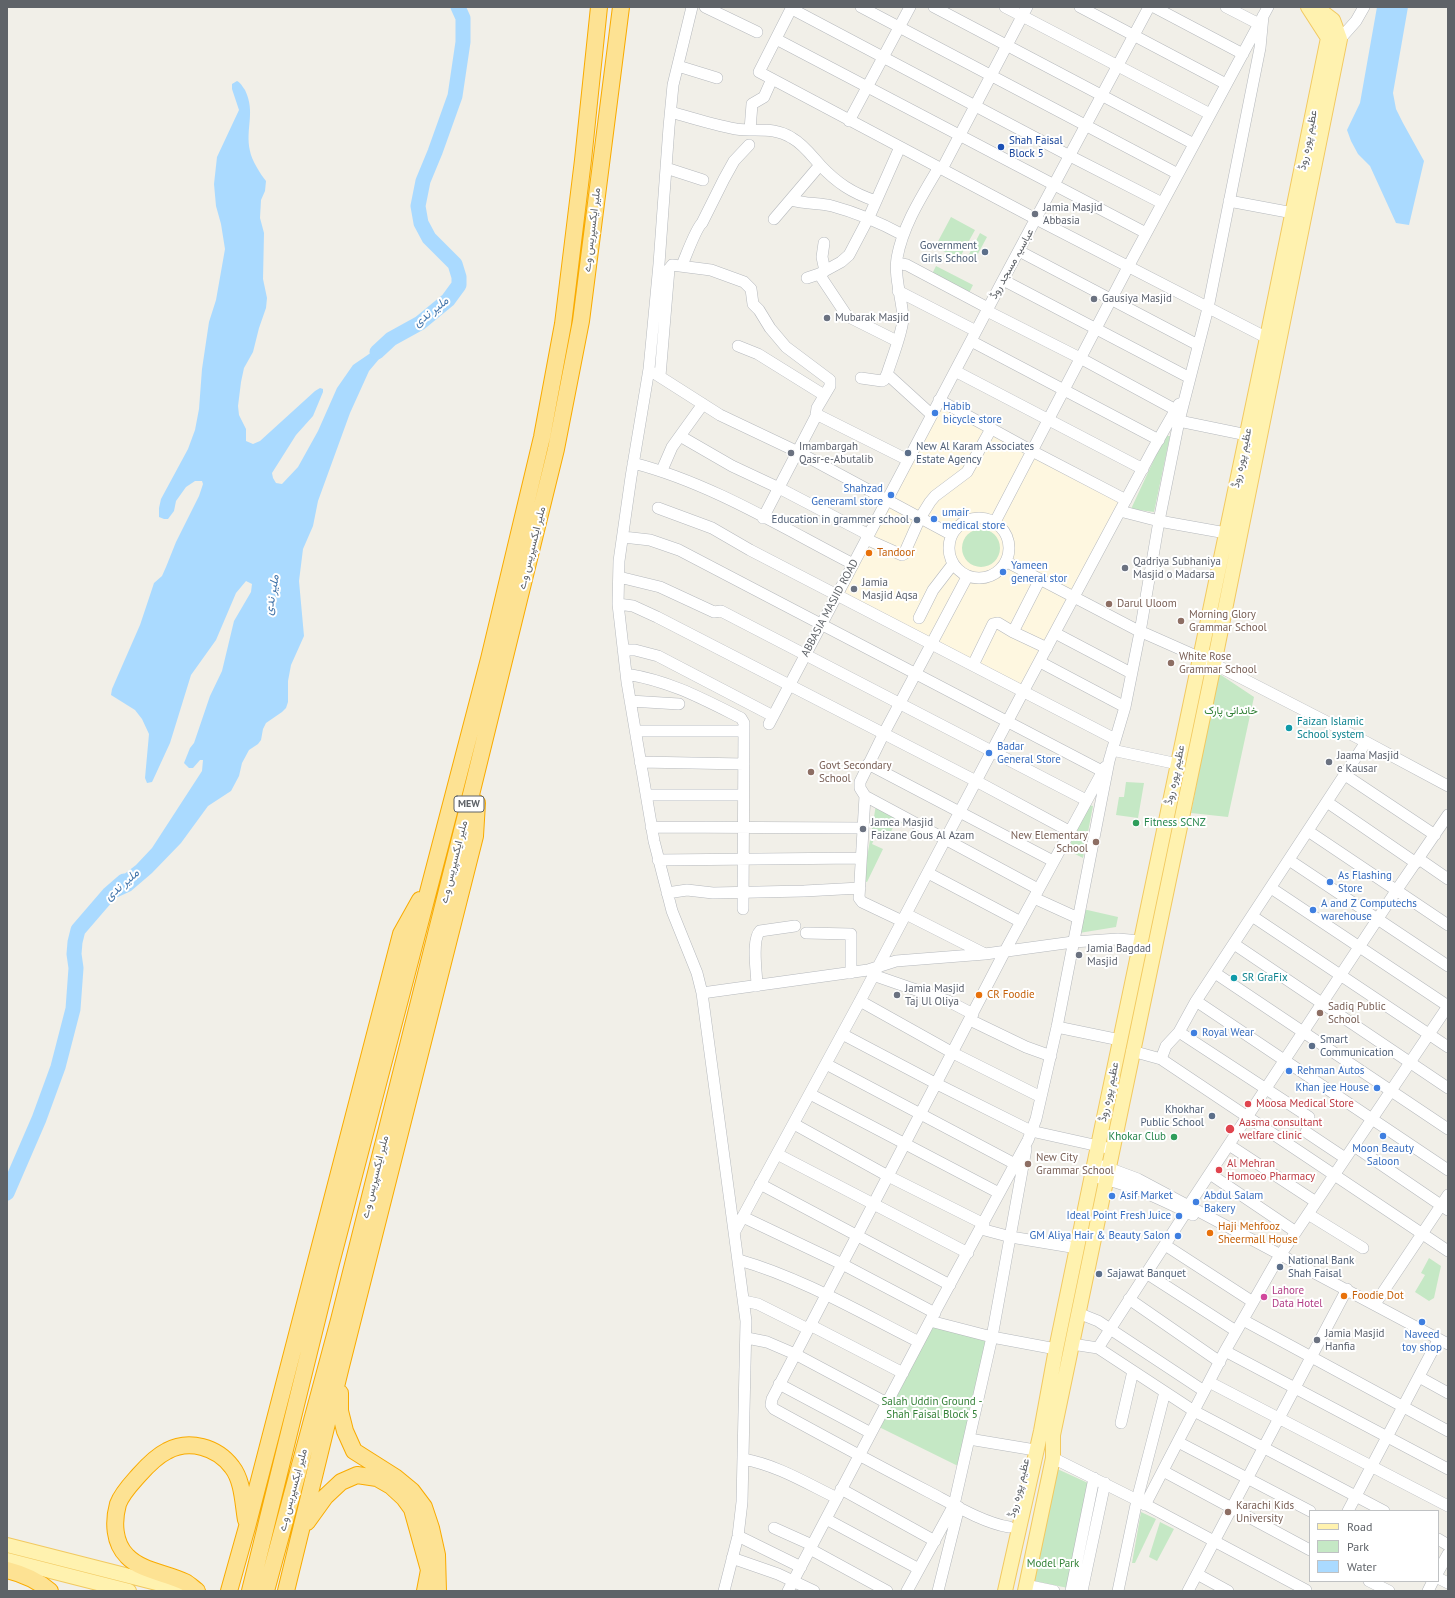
<!DOCTYPE html>
<meta charset="utf-8">
<style>
body{margin:0}
#map{position:relative;width:1455px;height:1598px;overflow:hidden;background:#f1efe8;font-family:"PT Sans",sans-serif}
canvas{display:block}
.frame{position:absolute;inset:0;border:8px solid #5f6368;pointer-events:none}
.legend{position:absolute;left:1309px;top:1510px;width:130px;height:72px;box-sizing:border-box;background:#fff;border:1px solid #bfc1c3;margin:0;padding:5px 7px;list-style:none;font-size:12px;color:#5f6368}
.legend li{display:flex;align-items:center;gap:8px;height:20px}
.legend b{width:20px;border:1px solid #bfc1c3}
</style>
<div id="map">
<canvas width="1455" height="1598"></canvas>
<div class="frame"></div>
<ul class="legend">
<li><b style="height:5px;background:#fff2af"></b>Road</li>
<li><b style="height:11px;background:#c5e8c5"></b>Park</li>
<li><b style="height:11px;background:#aadaff"></b>Water</li>
</ul>
</div>
<script>
const ctx = document.querySelector('canvas').getContext('2d');
ctx.lineJoin = 'round';
function fill(path, color) {
  ctx.fillStyle = color;
  ctx.fill(path, 'evenodd');
}
function trace(path, color, width, dash) {
  ctx.strokeStyle = color;
  ctx.lineWidth = width;
  ctx.lineCap = dash ? 'butt' : 'round';
  ctx.setLineDash(dash || []);
  ctx.stroke(path);
}
function drawText(font, color, halo, rows, align = 'center') {
  ctx.font = font + ' "PT Sans",Vazirmatn,sans-serif';
  ctx.lineWidth = 4;
  ctx.setLineDash([]);
  ctx.textBaseline = 'middle';
  ctx.strokeStyle = halo;
  ctx.fillStyle = color;
  for (const [text, x, y, turn = 0] of rows) {
    ctx.save();
    ctx.translate(x, y);
    ctx.rotate((+turn || 0) * Math.PI / 180);
    ctx.textAlign = isNaN(turn) ? turn : align;
    if (halo) ctx.strokeText(text, 0, 0);
    ctx.fillText(text, 0, 0);
    ctx.restore();
  }
}
const commercial = new Path2D(`
 M942,408L1122,501L1021,685L843,592Z`);
const green = new Path2D(`
 M951,217L975,230L959,259L935,247Z
 M980,233L987,237L973,263L966,260Z
 M936,266L973,285L969,293L932,274Z
 M1165,436H1170L1154,512L1131,509Z
 M962 548a19 19 0 1 1 38 0a19 19 0 1 1-38 0Z
 M1218,673L1254,697L1228,817L1191,813Z
 M1126,782L1144,783L1138,818L1116,815L1119,797H1124Z
 M876,805L910,822L908,826L896,821L888,838L877,833L872,844L883,849L867,882L863,881Z
 M1089,805L1093,806L1083,858L1067,850Z
 M1083,909L1118,917L1116,927L1079,933Z
 M1429,1258L1441,1266L1434,1298L1429,1301L1415,1292L1425,1275L1421,1273Z
 M933,1322L986,1341L958,1466L879,1427Z
 M1053,1467L1088,1483L1068,1588L1029,1580Z
 M1141,1512L1156,1519L1135,1563H1132Z
 M1160,1522L1174,1529L1157,1561L1149,1557Z`);
const water = new Path2D(`
 M1377,7H1408L1393,93L1396,109L1403,123L1424,161L1409,225L1396,223L1370,166L1358,154L1351,141L1347,130L1360,103Z
 M237,81C241,83 242,86 245,90C256,113 245,128 250,151C251,159 261,175 266,181L265,191L261,200L260,218L264,233L263,279L267,298L266,308L259,328L253,352L244,368L241,382L238,406L239,415L246,429V441L253,444L260,441L315,391L320,388L323,389V392L313,416L296,435L272,473L273,478L276,483L282,484L298,467L318,431L337,388L353,365L391,339L385,352L369,371L350,413L318,501L313,526L303,549L299,581L304,636L291,665L288,681V702L286,708L282,712L266,723L263,729L261,740L258,744L249,750L242,763L239,776L231,791L208,806L181,843L152,873L131,891L118,897L110,896L109,889L114,882L136,865L152,848L202,771L203,760H200L193,768H189L184,763L190,748L194,743L210,696L222,671L234,621L251,592L252,584L246,581L236,593L216,640L191,675L170,743L153,780L152,782L147,783L145,778L149,734L142,719L135,710L111,695L112,689L140,625L154,583L162,576L166,567L176,542L199,496L203,484L202,481H195L186,487L176,501L174,511L168,519H164L159,517V508L161,499L188,449L195,430L199,409L202,369L209,322L216,300L225,249L221,224L216,206L214,184L217,157L239,110L232,89V84Z`);
const river = new Path2D(`
 M377,352L391,339L420,323L448,300L459,285V277L455,264L429,238L421,223L418,206L423,181L435,152L455,96L463,42V18L458,7
 M7,1193L39,1119L58,1067L73,1009L76,968L74,954L75,942L78,930L109,894L124,881`);
const minor = new Path2D(`
 M692,7L673,85L669,127L659,264L649,369L631,477L619,561L618,604L627,682L654,841L672,911L697,973L702,993L746,1321L742,1502L738,1536L724,1591
 M705,7L757,32
 M792,7L759,72L1036,219L1273,341
 M861,7L1178,174
 M934,7L1194,144
 M1005,7L1210,114
 M1080,7L1226,84
 M1154,7L1243,54
 M1226,7L1259,24
 M792,9L1070,156L1162,203
 M1333,38L1340,39L1356,21L1364,7
 M776,39L1146,233
 M678,66L717,78
 M671,112C692,118 714,125 736,129C756,132 773,126 792,138C803,144 812,156 820,165C837,183 852,193 876,201
 M849,121L910,7
 M750,130L752,104L764,97L772,79
 M666,168L703,180
 M942,169L1027,7
 M792,200C805,204 819,203 832,206C858,213 879,222 903,235
 M1229,201L1293,213
 M774,219L820,165
 M824,243L822,257L825,271
 M1019,251L1198,345
 M897,263L907,265L988,308
 M682,265C686,256 696,228 702,223L724,179L734,161L749,145
 M819,274L847,316L897,341
 M807,278L819,274L841,262L849,255L869,217L900,147
 M1003,280L1190,378
 M898,291L976,331
 M987,311L1080,358L1176,410
 M971,341L1159,440
 M738,346L758,354L824,395
 M955,371L1143,469
 M654,373L720,415L798,452L952,535
 M887,374L932,415
 M660,376L669,269L672,265L711,270L744,282L751,289L753,304L759,310L770,328L786,347L830,380V386L817,408L816,416L763,518
 M861,378L882,381L884,380L887,374C891,361 903,331 903,318C902,298 894,278 897,258C903,225 922,196 939,167
 M939,400L1032,451L1126,500
 M816,414L908,460
 M1179,421L1247,435
 M680,436L732,466L779,488L869,535
 M633,463C711,483 783,528 853,564
 M662,470L672,447L703,404
 M658,508L712,528L750,550L1115,739
 M1120,511L1159,521L1226,533
 M949 548a30 30 0 1 1 60 0a30 30 0 1 1-60 0Z
 M995,522L1128,267L1268,7
 M623,537L650,540L679,550L1102,771
 M866,539L902,555L904,554L920,518L930,502L935,496L967,472L991,429
 M1007,562L1135,629L1214,664L1366,742L1448,786
 M619,577L660,587L714,612L721,611L1086,800
 M967,577L884,733L860,782V788L865,796L1038,889
 M1040,579L1013,632L1047,648
 M618,604L633,606L657,617L976,781L1069,831
 M919,618L933,590L953,564
 M1055,633L1131,673
 M623,650H635L658,656L773,716
 M1040,662L1125,707
 M973,665L993,624L998,623L1013,632
 M626,674C670,681 701,698 741,718L744,723L743,909
 M630,701L679,704
 M769,724L1003,280L1149,7
 M636,731H744
 M1112,750L1178,764
 M640,762L744,764
 M868,764L1053,861
 M1345,775L1435,835
 M646,795H743
 M865,796L859,898L862,902L902,921
 M1327,802L1416,863
 M651,827L863,828
 M1308,831L1448,925
 M1419,859L1448,879
 M658,860L861,858
 M1289,860L1448,966
 M928,873L1021,922
 M1271,888L1448,1006
 M667,893L687,890L713,893L804,891L860,888
 M1034,898L1078,918
 M906,914L985,954
 M1252,916L1448,1047
 M806,933L851,934V973
 M1234,944L1448,1088
 M1215,973L1448,1129
 M873,975L948,1001L973,1014
 M757,986C757,973 751,940 760,931L795,926
 M702,993L868,970L896,961L985,954L1073,942L1118,939L1141,941
 M860,1001L953,1053L1041,1097
 M1196,1001L1448,1170
 M970,1020L1026,1047L1051,1056
 M1057,1027L1120,1040
 M1179,1032L1309,1117
 M842,1034L937,1084L1031,1131L1112,1149
 M1132,1051L1161,1059L1448,1251
 M1161,1059L1166,1046L1179,1032L1196,1001L1366,742
 M826,1064L1015,1164
 M810,1094L999,1193
 M794,1124L888,1176L984,1224
 M1306,1132L1345,1158
 M1229,1145L1316,1202
 M1354,1146L1448,1210
 M777,1154L968,1253
 M1103,1166L1138,1179L1448,1344
 M1210,1174L1296,1232
 M1092,1176C1127,1183 1161,1199 1193,1215
 M760,1184L950,1285
 M1189,1205L1396,891L1448,815
 M1308,1214L1363,1248
 M743,1217L842,1264L935,1313
 M981,1229L1011,1237L1077,1248
 M735,1231L860,1001L1023,692L1152,451L1179,404
 M1165,1245L1253,1302
 M739,1260C802,1278 861,1313 919,1342
 M1146,1273L1236,1331
 M1129,1299L1220,1362
 M744,1301L758,1304L808,1329
 M1375,1304L1448,1195
 M1078,1313L1098,1321L1204,1391
 M1243,1320L1448,1431
 M930,1321L992,1337L1056,1349
 M810,1325L903,1373
 M747,1338L767,1342L795,1354L887,1403
 M1072,1344L1098,1348L1186,1212
 M1098,1348L1194,1411L1384,1511
 M1225,1351L1448,1469
 M1419,1377L1448,1393
 M1209,1382L1448,1506
 M779,1384L871,1433
 M1121,1423L1133,1371
 M969,1439L1029,1449
 M1178,1442L1310,1511
 M1053,1458L1137,1500L1306,1590
 M743,1459C777,1465 806,1483 837,1498
 M1163,1471L1310,1550
 M841,1489L935,1541
 M1145,1505L1225,1351L1277,1260L1448,1006
 M1348,1511L1436,1344
 M826,1519L919,1569
 M1009,1527C984,1523 952,1504 929,1492C877,1465 825,1437 774,1409L771,1405L772,1399L1005,951L1105,767
 M774,1528L812,1545
 M738,1536L801,1567
 M1438,1539L1448,1545
 M810,1549L887,1591
 M732,1558L778,1574L814,1591
 M1438,1572L1448,1554
 M1197,1574L1228,1591
 M1438,1578L1448,1583
 M1369,1581L1389,1591
 M1030,1586L1054,1591
 M788,1591L930,1321L1028,1140L1036,1119L1057,1027L1109,761L1125,707L1140,632L1159,521L1179,421L1208,308L1260,48L1263,16
 M907,1591L954,1505L992,1337L1026,1149
 M938,1591L959,1507
 M1071,1591L1094,1478
 M1082,1591L1105,1483
 M1118,1591L1137,1500L1165,1392
 M1188,1591L1347,1289
 M1428,1591L1433,1581`);
const major = new Path2D(`
 M7,1545L188,1591
 M7,1560L129,1591
 M1005,1591L1041,1431L1056,1349L1098,1146L1267,338L1328,38L1308,7
 M1025,1591L1053,1458V1435L1214,664L1340,39L1333,20L1316,7`);
const highway = new Path2D(`
 M340,1393V1411L345,1431L354,1451L395,1477L412,1491L424,1507L431,1528L437,1555L438,1591
 M307,1522L325,1497L341,1482L357,1475L377,1478L391,1486L404,1498L412,1509L429,1570L425,1591
 M7,1570C23,1574 37,1580 50,1591
 M197,1591C193,1588 189,1584 185,1582C167,1573 141,1571 127,1556C114,1543 113,1522 118,1504C122,1493 132,1483 139,1475C147,1466 157,1456 167,1451C189,1439 217,1447 232,1467C243,1481 243,1503 246,1520
 M229,1591L247,1527L401,934L420,900
 M250,1591L330,1267L489,659L542,437L563,324L583,160L599,7
 M266,1591L339,1320L466,815L556,449L581,321L621,7
 M286,1591L341,1366L475,836L477,803`);
const markers = [
 [1001,147,4,"#1a4fb4"],
 [1035,214,4,"#6b7280"],
 [985,252,4,"#5c6f8a"],
 [1094,299,4,"#6b7280"],
 [827,318,4,"#6b7280"],
 [935,413,4,"#3f7fe0"],
 [791,453,4,"#6b7280"],
 [908,453,4,"#5c6f8a"],
 [891,495,4,"#3f7fe0"],
 [934,519,4,"#3f7fe0"],
 [917,520,4,"#5c6f8a"],
 [869,553,4,"#e8710a"],
 [1125,568,4,"#6b7280"],
 [1003,572,4,"#3f7fe0"],
 [854,589,4,"#6b7280"],
 [1109,604,4,"#8d6e63"],
 [1181,621,4,"#8d6e63"],
 [1171,663,4,"#8d6e63"],
 [1289,728,4,"#0f9aa8"],
 [989,753,4,"#3f7fe0"],
 [1329,762,4,"#6b7280"],
 [811,772,4,"#8d6e63"],
 [1136,823,4,"#2e9e5b"],
 [863,829,4,"#6b7280"],
 [1096,842,4,"#8d6e63"],
 [1330,882,4,"#3f7fe0"],
 [1313,910,4,"#3f7fe0"],
 [1079,955,4,"#6b7280"],
 [1234,978,4,"#0f9aa8"],
 [897,995,4,"#6b7280"],
 [979,995,4,"#e8710a"],
 [1320,1013,4,"#8d6e63"],
 [1194,1033,4,"#3f7fe0"],
 [1312,1046,4,"#5c6f8a"],
 [1289,1071,4,"#3f7fe0"],
 [1377,1088,4,"#3f7fe0"],
 [1248,1104,4,"#e0444e"],
 [1212,1116,4,"#5c6f8a"],
 [1230,1129,5,"#e0444e"],
 [1383,1136,4,"#3f7fe0"],
 [1174,1137,4,"#2e9e5b"],
 [1028,1164,4,"#8d6e63"],
 [1219,1170,4,"#e0444e"],
 [1112,1196,4,"#3f7fe0"],
 [1196,1202,4,"#3f7fe0"],
 [1179,1216,4,"#3f7fe0"],
 [1210,1233,4,"#e8710a"],
 [1178,1236,4,"#3f7fe0"],
 [1280,1267,4,"#5c6f8a"],
 [1099,1274,4,"#5c6f8a"],
 [1344,1296,4,"#e8710a"],
 [1264,1297,4,"#d1479c"],
 [1422,1322,4,"#3f7fe0"],
 [1317,1340,4,"#6b7280"],
 [1228,1512,4,"#8d6e63"]
];
const shields = [
 [469,804,30]
];
const shieldNames = [
 ["MEW",469,804]
];
const streetNames = [
 ["عظیم پورہ روڈ",1308,140,-79],
 ["ملیر ایکسپریس وے",592,230,-83],
 ["عباسیہ مسجد روڈ",1012,264,-61],
 ["عظیم پورہ روڈ",1242,458,-78],
 ["ملیر ایکسپریس وے",532,548,-76],
 ["ABBASIA MASJID ROAD",830,608,-62],
 ["عظیم پورہ روڈ",1175,775,-78],
 ["ملیر ایکسپریس وے",454,862,-76],
 ["عظیم پورہ روڈ",1109,1092,-78],
 ["ملیر ایکسپریس وے",375,1177,-76],
 ["عظیم پورہ روڈ",1019,1488,-76],
 ["ملیر ایکسپریس وے",293,1490,-75]
];
const transitNames = [
 ["Shah Faisal",1009,141],
 ["Block 5",1009,154]
];
const worshipNames = [
 ["Jamia Masjid",1043,208],
 ["Abbasia",1043,221],
 ["Gausiya Masjid",1102,299],
 ["Mubarak Masjid",835,318],
 ["Imambargah",799,447],
 ["Qasr-e-Abutalib",799,460],
 ["Qadriya Subhaniya",1133,562],
 ["Masjid o Madarsa",1133,575],
 ["Jamia",862,583],
 ["Masjid Aqsa",862,596],
 ["Jaama Masjid",1337,756],
 ["e Kausar",1337,769],
 ["Jamea Masjid",871,823],
 ["Faizane Gous Al Azam",871,836],
 ["Jamia Bagdad",1087,949],
 ["Masjid",1087,962],
 ["Jamia Masjid",905,989],
 ["Taj Ul Oliya",905,1002],
 ["Jamia Masjid",1325,1334],
 ["Hanfia",1325,1347]
];
const serviceNames = [
 ["Government",977,246,"right"],
 ["Girls School",977,259,"right"],
 ["New Al Karam Associates",916,447],
 ["Estate Agency",916,460],
 ["Education in grammer school",909,520,"right"],
 ["Smart",1320,1040],
 ["Communication",1320,1053],
 ["Khokhar",1204,1110,"right"],
 ["Public School",1204,1123,"right"],
 ["National Bank",1288,1261],
 ["Shah Faisal",1288,1274],
 ["Sajawat Banquet",1107,1274]
];
const shopNames = [
 ["Habib",943,407],
 ["bicycle store",943,420],
 ["Shahzad",883,489,"right"],
 ["Generaml store",883,502,"right"],
 ["umair",942,513],
 ["medical store",942,526],
 ["Yameen",1011,566],
 ["general stor",1011,579],
 ["Badar",997,747],
 ["General Store",997,760],
 ["As Flashing",1338,876],
 ["Store",1338,889],
 ["A and Z Computechs",1321,904],
 ["warehouse",1321,917],
 ["Royal Wear",1202,1033],
 ["Rehman Autos",1297,1071],
 ["Khan jee House",1369,1088,"right"],
 ["Moon Beauty",1383,1149,"center"],
 ["Saloon",1383,1162,"center"],
 ["Asif Market",1120,1196],
 ["Abdul Salam",1204,1196],
 ["Bakery",1204,1209],
 ["Ideal Point Fresh Juice",1171,1216,"right"],
 ["GM Aliya Hair & Beauty Salon",1170,1236,"right"],
 ["Naveed",1422,1335,"center"],
 ["toy shop",1422,1348,"center"]
];
const foodNames = [
 ["Tandoor",877,553],
 ["CR Foodie",987,995],
 ["Haji Mehfooz",1218,1227],
 ["Sheermall House",1218,1240],
 ["Foodie Dot",1352,1296]
];
const educationNames = [
 ["Darul Uloom",1117,604],
 ["Morning Glory",1189,615],
 ["Grammar School",1189,628],
 ["White Rose",1179,657],
 ["Grammar School",1179,670],
 ["Govt Secondary",819,766],
 ["School",819,779],
 ["New Elementary",1088,836,"right"],
 ["School",1088,849,"right"],
 ["Sadiq Public",1328,1007],
 ["School",1328,1020],
 ["New City",1036,1158],
 ["Grammar School",1036,1171],
 ["Karachi Kids",1236,1506],
 ["University",1236,1519]
];
const parkNames = [
 ["خاندانی پارک",1231,711],
 ["Salah Uddin Ground -",932,1402],
 ["Shah Faisal Block 5",932,1415],
 ["Model Park",1053,1564]
];
const cultureNames = [
 ["Faizan Islamic",1297,722],
 ["School system",1297,735],
 ["SR GraFix",1242,978]
];
const leisureNames = [
 ["Fitness SCNZ",1144,823],
 ["Khokar Club",1166,1137,"right"]
];
const healthNames = [
 ["Moosa Medical Store",1256,1104],
 ["Aasma consultant",1239,1123],
 ["welfare clinic",1239,1136],
 ["Al Mehran",1227,1164],
 ["Homoeo Pharmacy",1227,1177]
];
const hotelNames = [
 ["Lahore",1272,1291],
 ["Data Hotel",1272,1304]
];
const waterNames = [
 ["ملیر ندی",431,312,-38],
 ["ملیر ندی",272,595,-80],
 ["ملیر ندی",122,885,-41]
];
fill(commercial, '#fef7e0');
fill(green, '#c5e8c5');
fill(water, '#aadaff');
trace(river, '#aadaff', 15);
trace(minor, '#b5b8bc', 12);
trace(major, '#f2c960', 16);
trace(highway, '#f9ab00', 18);
trace(minor, '#fff', 11);
trace(major, '#fff2af', 14);
trace(highway, '#fde293', 16);
for (const [x, y, r, color] of markers) {
  const dot = new Path2D();
  dot.arc(x, y, r, 0, 2 * Math.PI);
  ctx.fillStyle = color;
  ctx.fill(dot);
  trace(dot, '#fff', 1.5);
}
for (const [x, y, w] of shields) {
  const box = new Path2D();
  box.roundRect(x - w / 2, y - 8, w, 16, 3);
  ctx.fillStyle = '#fff';
  ctx.fill(box);
  trace(box, '#5f6368', 1);
}
drawText('bold 10px', '#5f6368', null, shieldNames);
drawText('11px', '#5f6368', '#fff', streetNames);
drawText('11px', '#164399', '#fff', transitNames, 'left');
drawText('11px', '#5b616d', '#fff', worshipNames, 'left');
drawText('11px', '#4e5e75', '#fff', serviceNames, 'left');
drawText('11px', '#366cbe', '#fff', shopNames, 'left');
drawText('11px', '#c56008', '#fff', foodNames, 'left');
drawText('11px', '#785e54', '#fff', educationNames, 'left');
drawText('11px', '#348238', '#fff', parkNames);
drawText('11px', '#0d838f', '#fff', cultureNames, 'left');
drawText('11px', '#27864d', '#fff', leisureNames, 'left');
drawText('11px', '#be3a42', '#fff', healthNames, 'left');
drawText('11px', '#b23c85', '#fff', hotelNames, 'left');
drawText('italic 12px', '#4174aa', '#fff', waterNames);
</script>
